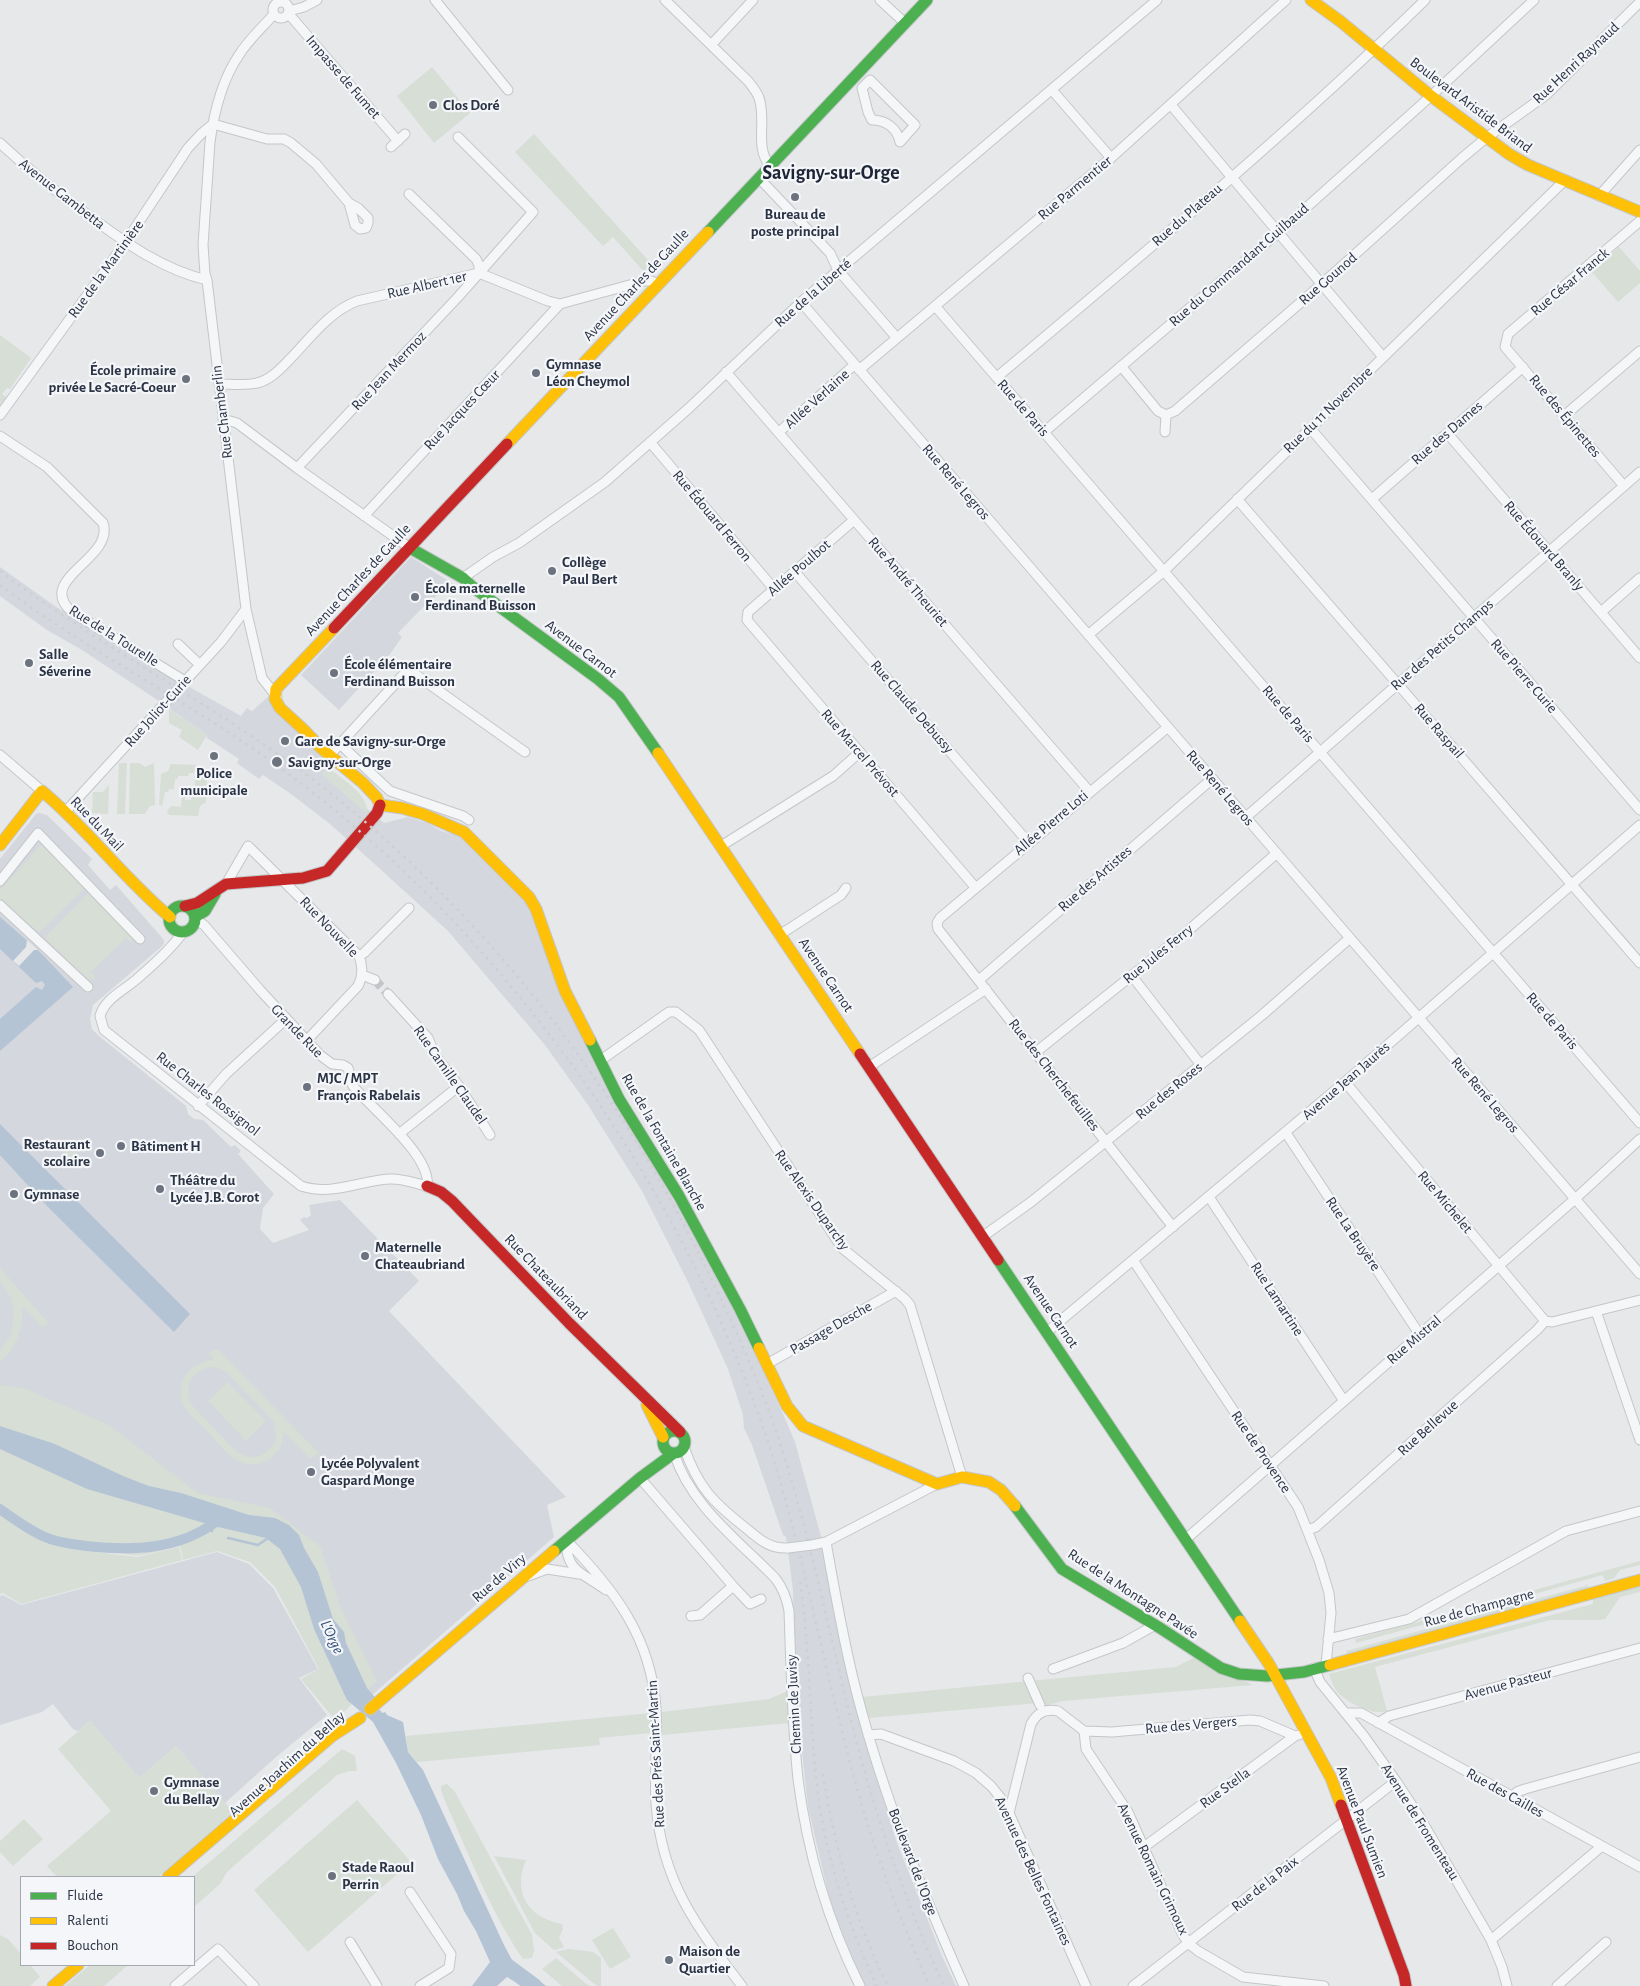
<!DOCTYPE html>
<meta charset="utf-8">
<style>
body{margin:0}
#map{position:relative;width:1640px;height:1986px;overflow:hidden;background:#e6e8ea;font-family:"Alegreya Sans",sans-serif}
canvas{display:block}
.legend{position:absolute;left:20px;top:1876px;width:175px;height:90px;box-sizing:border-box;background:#f4f6f9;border:1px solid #a4a8b1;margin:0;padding:6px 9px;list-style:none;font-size:15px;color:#2b3445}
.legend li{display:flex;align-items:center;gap:10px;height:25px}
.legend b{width:25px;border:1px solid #a4a8b1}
</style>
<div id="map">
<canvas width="1640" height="1986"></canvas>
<ul class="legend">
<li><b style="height:6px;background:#4caf50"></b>Fluide</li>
<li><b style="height:6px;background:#ffc107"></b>Ralenti</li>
<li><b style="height:6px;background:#c62828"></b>Bouchon</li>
</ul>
</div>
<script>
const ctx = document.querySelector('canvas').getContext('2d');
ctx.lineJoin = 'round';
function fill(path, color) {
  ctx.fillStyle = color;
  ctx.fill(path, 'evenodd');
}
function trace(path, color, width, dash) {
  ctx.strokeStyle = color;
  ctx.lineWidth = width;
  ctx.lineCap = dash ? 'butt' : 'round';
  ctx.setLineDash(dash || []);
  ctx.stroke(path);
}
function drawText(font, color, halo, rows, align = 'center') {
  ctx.font = font + ' "Alegreya Sans",sans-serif';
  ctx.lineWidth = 4.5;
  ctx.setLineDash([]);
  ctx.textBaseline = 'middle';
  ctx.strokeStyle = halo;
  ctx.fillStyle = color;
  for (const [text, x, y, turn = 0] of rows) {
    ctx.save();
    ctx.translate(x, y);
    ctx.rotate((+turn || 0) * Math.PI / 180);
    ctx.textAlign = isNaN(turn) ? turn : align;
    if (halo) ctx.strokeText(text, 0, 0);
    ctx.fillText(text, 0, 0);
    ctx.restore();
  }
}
const built = new Path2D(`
 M411,557L453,584L429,601L398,633L402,637L390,654L339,710L301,675Z
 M0,567L52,604L118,647L241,716L247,708L252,711L269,696L333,766L326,775L384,823L408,817L427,823L441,831L461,836L530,904L647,1152L718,1279L748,1337L783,1414L795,1442L822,1540L860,1724L897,1843L942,1956L956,1986H865L845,1943L829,1897L808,1807L797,1705L793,1590L786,1537L783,1535L752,1445L744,1428L743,1415L728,1369L688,1282L642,1191L588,1105L545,1045L448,931L379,868L330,824L291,794L263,775L259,779L237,763L239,759L207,738V735L147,693L82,650L47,630L0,596Z
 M39,813L47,815L92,859L88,865L110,890L116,885L164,940V944L161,947L93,1005L90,1019L92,1029L99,1036L186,1106L188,1114L194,1119L203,1120L231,1147L235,1145L241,1151L238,1154L274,1194L263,1208L260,1229L273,1243L309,1230L300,1220L304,1217L307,1218L311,1215L309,1205L340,1200L419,1281L389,1311L566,1497L547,1505L554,1537L364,1702L295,1549L0,1439V859L36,814Z
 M217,1552L249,1564L273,1588L318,1669L299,1678L327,1715L276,1757L225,1803L176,1746L139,1778L90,1721L78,1731L73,1729L53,1704L42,1712L0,1725V1596L3,1595L21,1605Z`);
const green = new Path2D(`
 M432,67L470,113L434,143L397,96Z
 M534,134L657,270L646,274L613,237L603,246L515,152Z
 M1619,247L1640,271V283L1618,302L1591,271Z
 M0,335L31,358L10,389L7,388L2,394L9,399L0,411Z
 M169,709L207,735L198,750L179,737L182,730L169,723Z
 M119,763H127L125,814H117Z
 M130,763H139L145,767L154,763L155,805L150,806L145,814H129Z
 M171,764L196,765L198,768L193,773H189L188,776H178V779H175L174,789H169L168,792H165L162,806L159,805L161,774L168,771Z
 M328,767C342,780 369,793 367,814L321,774Z
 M203,772L207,775L206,802L200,806L198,816L169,815L167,811L171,806L181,807L182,796H185V800H191L192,793H195V780Z
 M109,785L108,814L92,813L93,792H103Z
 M41,845H44L81,880L83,890L41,931H37L0,898V890Z
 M89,894L94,896L131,935L133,939L131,943L126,938L91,972L96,977L89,980L47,940V935L85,896Z
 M65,1141L80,1157L74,1163L59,1147Z
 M0,1268L48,1322L43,1328L22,1306C24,1328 17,1347 0,1362V1350L10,1336L14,1316L11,1298L0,1281Z
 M218,1349L320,1454L309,1458L284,1432C283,1438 282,1445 279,1450C270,1463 252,1469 238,1461C226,1454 216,1441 207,1431C199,1422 186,1413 182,1402C175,1380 193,1360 214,1360L208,1353ZM212,1367L219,1368L227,1373L270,1418L274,1423L276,1439C268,1457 252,1462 236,1451L191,1404C184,1385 191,1370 212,1367Z
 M228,1382L266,1421L246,1441L208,1401Z
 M0,1385L24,1388L109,1425L198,1493L270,1508L320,1546L341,1608L377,1681L335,1720L301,1679L319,1669L275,1587L250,1562L217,1551L183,1560L180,1546C166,1549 152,1554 139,1555C130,1556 120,1553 112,1552C72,1548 30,1539 0,1509Z
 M0,1511L21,1528L44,1539L78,1550L138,1557L179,1547L182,1560L21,1604L3,1593L0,1594Z
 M1640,1561V1565L1620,1570L1614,1578L1605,1581L1603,1575L1356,1643L1355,1639Z
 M1588,1585L1589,1590L1347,1655L1346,1651Z
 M1640,1585V1592L1620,1597L1605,1619L1597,1620H1550L1375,1667L1387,1711C1372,1716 1349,1703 1338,1693C1334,1688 1331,1680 1329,1674L1593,1604V1597Z
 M1195,1657L1253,1685L1062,1701L1042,1707L1039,1703L868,1718L862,1697L1176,1667Z
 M788,1691L790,1723L662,1735V1712L769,1699Z
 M652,1713L650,1733L599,1738L600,1745L417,1762L408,1752L406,1736Z
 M90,1721L139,1778L176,1746L233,1812L158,1877H57L47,1866L111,1811L58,1749Z
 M342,1749L355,1756L357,1771H349L337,1775L227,1872L220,1884L194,1907V1877H192Z
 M447,1784L455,1792L532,1935L534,1951L532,1958L523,1959C490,1911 469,1854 445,1801L441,1790V1786Z
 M357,1800L411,1862L308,1952L254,1890Z
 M24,1819L43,1839L13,1866L0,1852V1841Z
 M494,1856L526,1860C512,1892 528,1918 562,1924L563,1929L559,1938L564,1947L554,1950L535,1933Z
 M613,1928L631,1957L610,1969L592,1940Z
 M0,1935L8,1939L21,1954V1965H30L40,1977L30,1986H0Z
 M569,1949L593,1952L601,1958V1986H597L556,1952Z
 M556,1958L585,1983L590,1986H562L542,1969Z
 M90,1965H128L104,1986H65Z`);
const water = new Path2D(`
 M0,917L38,950L73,987L0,1051V1019L36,987L42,990L45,985L42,981L36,983L0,949Z
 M0,1124L190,1314L174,1332L47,1206L0,1155Z
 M0,1426L55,1444L123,1476L149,1486L181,1493L249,1515L275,1518L289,1525L299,1535L304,1548L318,1572L333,1619L344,1632L346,1643L367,1688L379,1702L376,1705L382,1713L385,1712L387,1715L403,1722L408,1752L423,1770L504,1945L512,1960L510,1972L522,1980L535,1977L546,1986H522L507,1977L497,1986H472L490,1962L476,1931L464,1911L457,1894L438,1859L421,1815L396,1763L373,1722L347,1700L314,1629L301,1587L280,1549L266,1538L218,1527L87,1489L0,1449Z`);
const pier = new Path2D(`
 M27,940L38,950H34L19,966L13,961L26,947Z`);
const stream = new Path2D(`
 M207,1528L212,1531
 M228,1538L258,1545L268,1538`);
const canal = new Path2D(`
 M0,1509C14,1519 29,1530 45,1537C58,1543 72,1544 86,1546C132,1551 179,1550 217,1521`);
const river = new Path2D(`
 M498,1952L503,1963L534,1986`);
const streetTunnel = new Path2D(`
 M375,980L388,994`);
const street = new Path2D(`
 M435,0L508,90
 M665,0L748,81C752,86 757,92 759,98C767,120 754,147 770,166
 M880,0L905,23
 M273 10a8 8 0 1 1 16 0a8 8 0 1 1-16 0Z
 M289,11L304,7L317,0
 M288,13L398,141
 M274,14C263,27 248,40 239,55C222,80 214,112 210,142L203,245L205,274L207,280L246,609L262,678L277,697
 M711,45L753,0
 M870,80L915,125L900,142C897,128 886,120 872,120L868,112L862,88Z
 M1052,90L1111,158
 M1171,105L1383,357
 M213,124L267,139H284L291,143L316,164L349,203L358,208L368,218V223L366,228L360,229L355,225L349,203
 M0,143C29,170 60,195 92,218C127,244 164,270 207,280
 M391,147L405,134
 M759,178L830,253L838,270L897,338
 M409,194L476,259L479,265V273
 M1599,196L1640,150
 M801,302L1640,1274
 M935,306L1640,1123
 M1121,366L1158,411L1166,415L1175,411L1322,284L1462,158L1486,138L1546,95L1640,2
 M859,370L1111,158L1286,0
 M726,372L1089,791
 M997,377C1142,255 1289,133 1425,0
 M219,384C231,384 245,386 257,383C271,380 281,368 291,358C311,337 329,312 357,301L479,273L548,301L560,304L644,281H652L657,284
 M0,415L125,243L188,148L201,134L213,124
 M1564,416L1640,351
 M223,419L237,423L297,468L410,548
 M1310,428L1640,810
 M779,432L854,365
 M1044,432L1279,232L1431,96L1534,0
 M1165,432L1166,415
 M1448,434L1640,658
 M0,436L47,467L103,523C115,559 34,579 72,612L185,681
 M650,442L774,589
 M297,468L458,297L533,212L458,137
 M1624,486L1505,347L1508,334L1640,221
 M1237,499L1640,963
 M1372,499L1523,367
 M364,516L560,304
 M854,520L748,612L747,620L975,887
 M795,572L1028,842
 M463,578L493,557L519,543L605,482L689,408L801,302L1157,0
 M1601,612L1640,578
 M1088,635L1164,571L1564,181
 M178,644L200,665
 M1168,727L940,918L937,923L938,929L1173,1227
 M340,744L390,791L463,816L469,820
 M0,755L42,791
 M329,756L403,675L415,674L525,752
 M66,811L221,642L246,609
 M1245,818L1640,472
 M721,846L833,776L860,752
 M0,881L38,833L140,939
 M226,884L248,846L359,956C363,966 363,976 358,986L309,1038
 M0,905L88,987
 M184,931C171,949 154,964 138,978C125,990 105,998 100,1016L104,1030L301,1186C332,1196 359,1181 389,1179C402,1178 414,1183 427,1186C432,1156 372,1109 353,1086C349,1081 350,1074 348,1068L343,1065L332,1064L320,1055L260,990L204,925L195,919
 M781,934L841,895L846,888
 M359,956L364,953L409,908
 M362,975L375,980
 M1132,976L1201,1065
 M979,980L1212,779
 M388,994L428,1038L435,1055L459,1086L490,1135
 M1036,1052L1190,929L1277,853
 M601,1060L669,1012H676L699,1030L842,1248L905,1299L910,1305L962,1477
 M869,1067L986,989
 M1345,1082L1545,1321
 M198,1106L226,1074L286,1019
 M1286,1133L1420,1335
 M399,1134L459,1086
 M1209,1197L1344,1401
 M982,1237L1031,1202L1261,1016L1350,938
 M1133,1260L1298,1507L1319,1560L1329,1593L1331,1613L1326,1665
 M1596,1311L1640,1440
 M1545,1321L1552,1322L1640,1300
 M1047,1332L1345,1082L1640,825
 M767,1364L896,1291
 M684,1447C698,1488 714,1503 747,1529C760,1540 770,1549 788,1548
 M674,1453C690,1505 739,1541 775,1578C783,1588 787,1599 789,1611C791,1667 792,1723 798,1779C807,1850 828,1922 860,1986
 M640,1478L733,1586L700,1615L691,1616
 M1307,1530L1316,1527L1537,1330L1545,1321
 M1186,1539L1575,1199L1640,1139
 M566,1540C614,1589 651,1637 656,1708C658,1740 654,1772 656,1804C662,1882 696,1926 742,1986
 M566,1540C566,1573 584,1573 606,1590
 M826,1542C835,1593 844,1645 857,1694C883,1795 922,1891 964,1986
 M812,1545L826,1542L937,1484
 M528,1576L547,1569L579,1574
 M733,1586L750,1604L761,1599
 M1328,1639L1409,1619L1566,1531L1640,1511
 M1314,1668L1320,1682L1364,1736L1396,1781L1419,1816L1491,1940L1502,1967L1507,1986
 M1053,1669L1123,1643L1155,1625
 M1028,1678L1040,1705
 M1346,1713H1361L1640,1867
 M1378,1723L1389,1716L1640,1648
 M1084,1731L1112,1732L1250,1720L1260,1721L1295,1736
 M868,1735L881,1734L954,1761L976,1773L991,1786L1000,1797L1009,1813L1086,1986
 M1512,1797L1517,1792L1525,1789L1640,1757
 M1009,1813L1031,1724C1037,1713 1045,1708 1058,1711L1084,1731L1086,1749L1128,1812L1182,1933L1188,1943L1198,1951L1243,1977L1324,1986
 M1144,1847L1295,1736L1299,1735
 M410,1892L451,1954L449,1968L420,1986
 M1491,1940L1602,1846
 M350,1942L377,1986
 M175,1986L218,1949L254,1986
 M1133,1986L1396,1781
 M1557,1986L1606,1942`);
const fast = new Path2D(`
 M708,232L927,0
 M410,548L463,578L474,588L598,679L619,697L658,753
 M169 919a13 13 0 1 1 26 0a13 13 0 1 1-26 0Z
 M195,917L205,911L215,894
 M590,1040L619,1099L679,1196L740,1309L759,1348
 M998,1260L1240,1621
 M663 1442a11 11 0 1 1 22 0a11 11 0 1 1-22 0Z
 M1015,1506L1062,1569L1160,1628L1221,1668L1239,1674L1267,1676L1304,1672L1330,1665
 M554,1551L640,1478L674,1453`);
const slow = new Path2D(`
 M1311,0L1340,21L1431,96L1509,154L1528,165L1640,212
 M507,444L708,232
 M334,628L276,689L275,699L280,708L303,729L321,748L363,783L377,798L380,805
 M658,753L860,1054
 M380,805L402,808L423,814L464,832L529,897L536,909L565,991L590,1040
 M0,845L42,791C88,829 124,879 170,917
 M759,1348L787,1406L803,1426L937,1484L962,1477L989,1482L1001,1490L1015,1506
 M647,1405L663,1437
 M1240,1621L1269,1664L1331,1778L1341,1805
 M1330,1665L1640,1580
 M370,1709L554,1551
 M168,1877L332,1736L360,1718
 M53,1986L78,1965`);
const jam = new Path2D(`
 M334,628L507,444
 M185,906L197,903L226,884L303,878L327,871L377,813L380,805
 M860,1054L998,1260
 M427,1186L441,1192L452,1201L569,1323L680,1432
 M1341,1805L1404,1975L1406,1986`);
const rail = new Path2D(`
 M0,571C97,644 205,700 303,772C483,907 624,1092 719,1295C742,1343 763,1392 780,1443C812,1542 831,1643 857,1744C879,1827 908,1908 944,1986
 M0,585C87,650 184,699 272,762C499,924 683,1185 770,1448C802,1549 821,1653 848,1755C868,1834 896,1911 930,1986
 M800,1582C811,1655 809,1729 819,1802C829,1866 849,1928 877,1986
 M823,1774C835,1848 854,1919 888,1986`);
const streetBridge = new Path2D(`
 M788,1548L812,1545`);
const markers = [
 [433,105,5,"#6c737f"],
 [795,197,5,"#6c737f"],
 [536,373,5,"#6c737f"],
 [186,379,5,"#6c737f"],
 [552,571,5,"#6c737f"],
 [415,597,5,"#6c737f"],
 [29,663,5,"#6c737f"],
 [334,673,5,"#6c737f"],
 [285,741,5,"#6c737f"],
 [214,756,5,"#6c737f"],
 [277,762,6,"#6c737f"],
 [307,1087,5,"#6c737f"],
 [121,1146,5,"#6c737f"],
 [100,1153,5,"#6c737f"],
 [160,1189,5,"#6c737f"],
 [14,1194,5,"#6c737f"],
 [365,1256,5,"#6c737f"],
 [311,1472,5,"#6c737f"],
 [154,1791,5,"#6c737f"],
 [332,1876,5,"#6c737f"],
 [669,1960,5,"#6c737f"]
];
const streetNames = [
 ["Rue Henri Raynaud",1576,63,-43],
 ["Impasse de Fumet",343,77,49],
 ["Boulevard Aristide Briand",1471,105,37],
 ["Rue Parmentier",1075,188,-40],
 ["Avenue Gambetta",62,194,38],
 ["Rue du Plateau",1187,215,-41],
 ["Rue du Commandant Guilbaud",1239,265,-41],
 ["Rue de la Martinière",106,269,-54],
 ["Rue Gounod",1328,279,-41],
 ["Rue César Franck",1570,282,-40],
 ["Rue Albert 1er",427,285,-13],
 ["Avenue Charles de Gaulle",636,285,-47],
 ["Rue de la Liberté",813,293,-41],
 ["Rue Jean Mermoz",389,371,-47],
 ["Allée Verlaine",817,399,-42],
 ["Rue de Paris",1023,408,49],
 ["Rue Jacques Cœur",462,410,-47],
 ["Rue du 11 Novembre",1328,410,-44],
 ["Rue Chamberlin",222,412,-97],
 ["Rue des Épinettes",1565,416,50],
 ["Rue des Dames",1447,433,-41],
 ["Rue René Legros",956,482,49],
 ["Rue Édouard Ferron",712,516,50],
 ["Rue Édouard Branly",1544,546,49],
 ["Allée Poulbot",799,568,-41],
 ["Avenue Charles de Gaulle",358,580,-47],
 ["Rue André Theuriet",908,582,49],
 ["Rue de la Tourelle",114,636,32],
 ["Rue des Petits Champs",1442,645,-41],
 ["Avenue Carnot",581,649,37],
 ["Rue Pierre Curie",1524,676,49],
 ["Rue Claude Debussy",912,707,49],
 ["Rue Joliot-Curie",158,711,-48],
 ["Rue de Paris",1288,714,49],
 ["Rue Raspail",1439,731,49],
 ["Rue Marcel Prévost",860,753,49],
 ["Rue René Legros",1220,788,49],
 ["Allée Pierre Loti",1051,823,-40],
 ["Rue du Mail",97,824,46],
 ["Rue des Artistes",1095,879,-41],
 ["Rue Nouvelle",329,927,46],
 ["Rue Jules Ferry",1158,954,-39],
 ["Avenue Carnot",826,975,56],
 ["Rue de Paris",1552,1021,49],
 ["Grande Rue",297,1031,46],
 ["Rue Camille Claudel",450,1075,55],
 ["Rue des Cherchefeuilles",1054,1075,52],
 ["Avenue Jean Jaurès",1346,1081,-41],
 ["Rue des Roses",1169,1091,-39],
 ["Rue Charles Rossignol",208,1094,38],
 ["Rue René Legros",1485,1095,49],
 ["Rue de la Fontaine Blanche",664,1142,60],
 ["Rue Alexis Duparchy",812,1200,55],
 ["Rue Michelet",1445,1202,50],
 ["Rue La Bruyère",1353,1234,56],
 ["Rue Chateaubriand",546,1277,46],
 ["Rue Lamartine",1277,1299,57],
 ["Avenue Carnot",1051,1311,56],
 ["Passage Desche",831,1328,-30],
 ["Rue Mistral",1414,1340,-41],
 ["Rue Bellevue",1428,1428,-42],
 ["Rue de Provence",1261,1452,56],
 ["Rue de Viry",499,1578,-41],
 ["Rue de la Montagne Pavée",1133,1594,33],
 ["Rue de Champagne",1479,1608,-15],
 ["Avenue Pasteur",1508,1684,-15],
 ["Chemin de Juvisy",794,1704,-93],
 ["Rue des Vergers",1191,1725,-5],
 ["Rue des Prés Saint-Martin",656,1754,-93],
 ["Avenue Joachim du Bellay",287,1764,-42],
 ["Rue Stella",1225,1788,-36],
 ["Rue des Cailles",1505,1793,29],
 ["Avenue Paul Sumien",1362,1822,69],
 ["Avenue de Fromenteau",1420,1822,58],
 ["Boulevard de l'Orge",913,1862,69],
 ["Avenue Romain Grimoux",1153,1869,64],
 ["Avenue des Belles Fontaines",1033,1871,65],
 ["Rue de la Paix",1265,1884,-38]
];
const poiNames = [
 ["Clos Doré",443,105],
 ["Bureau de",795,214,"center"],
 ["poste principal",795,231,"center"],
 ["Gymnase",546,364],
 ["Léon Cheymol",546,381],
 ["École primaire",176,370,"right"],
 ["privée Le Sacré-Coeur",176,387,"right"],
 ["Collège",562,562],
 ["Paul Bert",562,579],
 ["École maternelle",425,588],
 ["Ferdinand Buisson",425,605],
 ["Salle",39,654],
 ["Séverine",39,671],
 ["École élémentaire",344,664],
 ["Ferdinand Buisson",344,681],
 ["Gare de Savigny-sur-Orge",295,741],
 ["Savigny-sur-Orge",288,762],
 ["Police",214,773,"center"],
 ["municipale",214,790,"center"],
 ["MJC / MPT",317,1078],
 ["François Rabelais",317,1095],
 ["Restaurant",90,1144,"right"],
 ["scolaire",90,1161,"right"],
 ["Bâtiment H",131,1146],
 ["Théâtre du",170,1180],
 ["Lycée J.B. Corot",170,1197],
 ["Gymnase",24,1194],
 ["Maternelle",375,1247],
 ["Chateaubriand",375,1264],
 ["Lycée Polyvalent",321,1463],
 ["Gaspard Monge",321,1480],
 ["Gymnase",164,1782],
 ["du Bellay",164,1799],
 ["Stade Raoul",342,1867],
 ["Perrin",342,1884],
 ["Maison de",679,1951],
 ["Quartier",679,1968]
];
const waterNames = [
 ["L'Orge",332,1637,65]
];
const districtNames = [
 ["Savigny-sur-Orge",831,173]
];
fill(built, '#d4d7dd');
fill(green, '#d6ded6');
fill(water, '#b4c4d5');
fill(pier, '#e6e8ea');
trace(stream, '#b4c4d5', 2.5);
trace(canal, '#b4c4d5', 10);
trace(river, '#b4c4d5', 16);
trace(streetTunnel, '#c1c4c9', 9, [9, 4.5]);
trace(street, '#c4c6c8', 11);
trace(fast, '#c4c6c8', 13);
trace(slow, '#c4c6c8', 13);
trace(jam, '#c4c6c8', 13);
trace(street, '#f5f6f7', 9);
trace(fast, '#4caf50', 11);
trace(slow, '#ffc107', 11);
trace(jam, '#c62828', 11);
trace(rail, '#cecfd2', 2.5, [2.5, 5]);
trace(streetBridge, '#c4c6c8', 11, []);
trace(streetBridge, '#f5f6f7', 9);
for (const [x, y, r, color] of markers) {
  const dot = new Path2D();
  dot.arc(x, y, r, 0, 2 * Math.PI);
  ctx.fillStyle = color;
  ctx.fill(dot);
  trace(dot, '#f4f6f9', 2);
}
drawText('15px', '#2b3445', '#f4f6f9', streetNames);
drawText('bold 15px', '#2b3445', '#f4f6f9', poiNames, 'left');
drawText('italic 16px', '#34527a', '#f4f6f9', waterNames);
drawText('bold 20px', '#1d2536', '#f4f6f9', districtNames);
</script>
